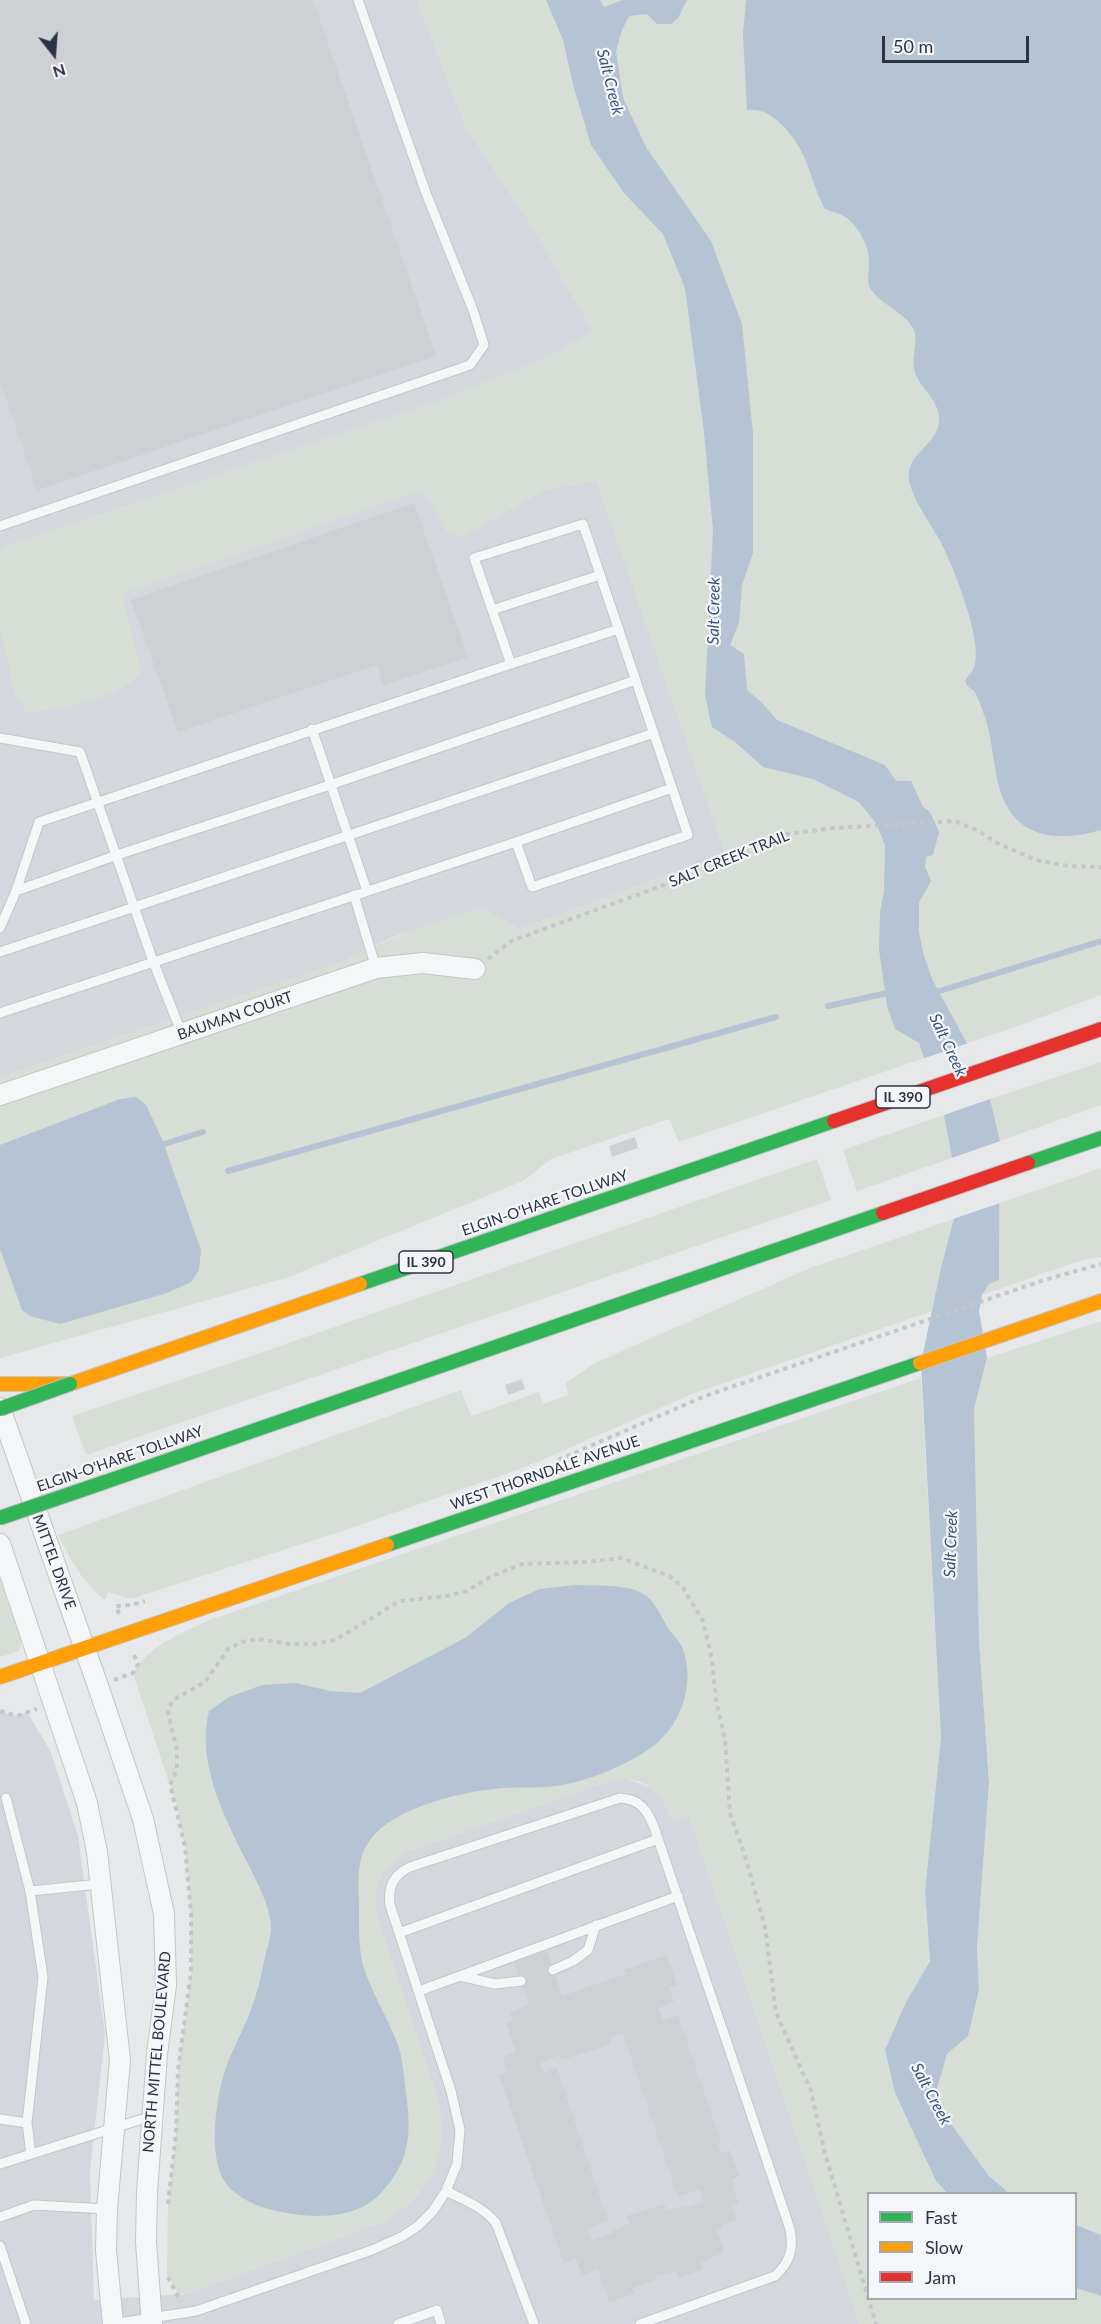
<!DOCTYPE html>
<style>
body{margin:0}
#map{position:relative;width:1101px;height:2324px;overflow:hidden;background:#e6e8ea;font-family:Lato,sans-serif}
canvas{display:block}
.legend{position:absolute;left:867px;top:2192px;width:210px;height:108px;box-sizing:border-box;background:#f4f6f9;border:2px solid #a4a8b1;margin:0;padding:8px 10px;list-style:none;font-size:18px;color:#2b3445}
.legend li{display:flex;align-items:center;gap:12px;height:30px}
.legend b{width:30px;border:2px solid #a4a8b1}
.north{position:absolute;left:24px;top:24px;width:60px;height:60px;-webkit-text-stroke:4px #f4f6f9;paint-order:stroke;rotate:163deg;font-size:16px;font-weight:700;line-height:24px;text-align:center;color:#2b3445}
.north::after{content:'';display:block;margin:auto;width:21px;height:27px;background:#2b3445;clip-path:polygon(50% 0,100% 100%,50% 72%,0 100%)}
.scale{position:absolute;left:882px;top:36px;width:147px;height:27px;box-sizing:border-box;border:3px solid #2b3445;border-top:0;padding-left:8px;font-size:18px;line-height:21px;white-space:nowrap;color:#2b3445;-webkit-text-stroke:4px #f4f6f9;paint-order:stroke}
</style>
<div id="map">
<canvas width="1101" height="2324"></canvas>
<ul class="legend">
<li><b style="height:8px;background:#30b455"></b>Fast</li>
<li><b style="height:8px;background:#ff9f0a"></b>Slow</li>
<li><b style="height:8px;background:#e5322d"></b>Jam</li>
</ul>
<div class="north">N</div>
<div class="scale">50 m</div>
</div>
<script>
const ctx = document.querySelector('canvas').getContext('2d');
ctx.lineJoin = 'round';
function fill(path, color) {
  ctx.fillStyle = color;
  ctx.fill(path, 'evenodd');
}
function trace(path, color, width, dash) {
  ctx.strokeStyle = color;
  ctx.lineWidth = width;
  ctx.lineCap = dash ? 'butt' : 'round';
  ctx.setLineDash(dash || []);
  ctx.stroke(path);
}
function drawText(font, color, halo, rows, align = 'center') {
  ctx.font = font + ' Lato,sans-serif';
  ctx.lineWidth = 4.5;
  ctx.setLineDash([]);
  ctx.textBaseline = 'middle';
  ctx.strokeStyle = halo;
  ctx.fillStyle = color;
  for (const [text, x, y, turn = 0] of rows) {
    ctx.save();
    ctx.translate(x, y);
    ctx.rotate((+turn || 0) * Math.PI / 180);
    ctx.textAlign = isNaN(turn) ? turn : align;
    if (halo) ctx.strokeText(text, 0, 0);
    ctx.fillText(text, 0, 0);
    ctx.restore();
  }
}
const built = new Path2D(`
 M0,0H417L466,127L529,221L593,331L655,647L725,854L520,929L481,908L390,938L342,962L0,1077Z
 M0,1711L16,1716L27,1712L50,1750L78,1836L105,2034L90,2171L94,2300L186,2294L380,2223L410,2204L439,2156L442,2128L438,2100L377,1916L375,1900L377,1884L383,1872L391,1861L406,1852L609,1781L624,1778L649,1787L661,1796L672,1820L689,1815L860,2324H0Z`);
const green = new Path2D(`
 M417,0H1101V995L1015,1027L679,1142L669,1119L551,1159L523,1181L286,1278L0,1358V1077L342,962C387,939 432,921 481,908L520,929L725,854L596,481L544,491L462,537L447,534L429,499L420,491L122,594L142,672C114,701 66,709 27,712L15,694L0,629V550L14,543L451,396L551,355L593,331L529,221L466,127Z
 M1101,1062V1105L1000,1141L990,1099Z
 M944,1115L952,1158L857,1191L843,1150Z
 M817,1159L831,1200L86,1455L72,1416L257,1354Z
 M1101,1168V1257L1079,1261L982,1295L989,1284L999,1280L1000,1203Z
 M954,1219L932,1311L692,1394L528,1466L348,1529L131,1599L108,1592L105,1600C82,1582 71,1560 58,1535L461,1390L471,1416L539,1392L543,1404L568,1395L566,1383L593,1364L810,1268Z
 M1101,1321V2235L1076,2225V2194L1009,2193L989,2176L946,2117L937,2089L947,2054L968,2036L979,1990L977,1948L989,1783L979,1639L974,1409L987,1358Z
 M921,1378L941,1737L925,1891L930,1961L905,2004L885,2050L895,2093L936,2181L947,2193L868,2194V2298H1076V2288L1101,2296V2324H860L689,1816L672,1821C662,1790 641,1774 609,1781L406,1852C378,1869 374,1885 377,1916L438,2100L442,2128L439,2156L430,2181L410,2204L380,2223L186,2294L179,2295L167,2275L168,2200L176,2133L178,2070L191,1972V1914L185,1846L175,1801L133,1673C149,1645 181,1634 209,1620Z
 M0,1579L22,1640L19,1651L0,1657Z`);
const water = new Path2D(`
 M546,0H600L604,7L623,0H687L678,18L671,24H657L647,14L629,16L622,30L616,51L623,98L646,147L711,241L742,324L753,434V553L742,585L739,623L730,645L744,654L747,690L761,702L777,720L885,765L896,781H911L923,807L930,812L939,832L933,855L926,857L925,867L931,881L919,903V932L924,956L932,979L975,1058L990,1099L1000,1141L999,1280L989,1284L982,1295L979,1311L987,1358L974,1409L979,1639L989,1783L977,1948L979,1990L968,2036L947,2054L937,2089L946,2117L989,2176L1009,2193H947L936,2181L895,2093L885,2050L905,2004L930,1961L925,1891L941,1737L921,1363L941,1268L957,1207L952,1158L944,1115L919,1043L895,1029L887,1006L879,949L880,912L884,891L885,845L876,823L859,802L813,779L763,767L735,742L712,727L705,696L713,530L704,432L685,288L663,234L624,193L591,145L574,88L563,40Z
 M746,0H1101V830C1061,842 1017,840 1001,793C993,769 993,741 985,717C982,709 978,697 974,691C969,687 967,687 965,681C968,676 973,671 975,665C982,638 953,565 939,539C931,525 915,502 911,487C900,453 939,447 939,420C940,398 917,388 914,368C912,356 919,338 913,328C902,310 881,305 870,288C866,281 870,269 869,261C869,245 857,223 842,215C837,213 831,211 825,209C808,177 809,150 780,123C769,114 762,109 747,110L743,35Z
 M136,1097L146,1105L162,1139L201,1250L199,1270L191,1282L167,1293L60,1324L30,1316L22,1310L0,1249V1145L120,1099Z
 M575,1585C595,1586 619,1584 638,1591C654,1598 660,1614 668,1628C672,1634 679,1640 682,1647C696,1682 682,1725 652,1747C625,1766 589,1781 556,1786C535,1789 514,1786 493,1789C456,1793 392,1809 370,1840C357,1857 358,1880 359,1901C359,1922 358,1945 363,1965C372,1994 388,2018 398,2045C403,2060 404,2077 406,2093C412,2135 410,2163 379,2195C351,2223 300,2218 265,2208C251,2204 233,2194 225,2182C209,2159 215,2107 222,2081C227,2060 238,2041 246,2022C256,2000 261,1976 266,1953C268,1945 271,1937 271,1929C272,1909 256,1880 247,1862C224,1817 196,1762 209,1711L229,1697L262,1685L295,1683L330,1691L360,1693L465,1638L509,1603L540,1589Z
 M1076,2225L1101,2235V2296L1076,2288Z`);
const pier = new Path2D(`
 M969,1043L978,1057L993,1098L941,1116L922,1059Z
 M1003,1140V1202L950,1220L954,1207L949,1159Z`);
const stream = new Path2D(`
 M933,993L1101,941
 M828,1006L892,992
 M164,1144L203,1132
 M228,1171L776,1017`);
const building = new Path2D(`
 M0,0H313L436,356L37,490L0,380Z
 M414,503L468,657L383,685L377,665L178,732L131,600Z
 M635,1137L638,1148L612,1157L609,1146Z
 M522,1379L525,1389L508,1395L505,1385Z
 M547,1951L562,1996L626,1974L624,1970L667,1955L677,1985L669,1987L674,2002L659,2008L663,2020L678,2015L721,2143L718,2144L721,2153L730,2150L739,2176L732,2179L738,2203L731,2205L736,2220L722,2225L723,2228L717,2230L724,2252L701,2263L703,2269L679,2278L676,2271L655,2276L656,2280L633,2288L635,2293L609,2302L598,2269L582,2275L576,2259L564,2263L499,2075L508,2072L503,2057L516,2052L506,2023L512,2020L510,2012L529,2005L514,1962ZM623,2033L678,2197L700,2189L704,2202L685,2208L684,2206L667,2210L664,2204L627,2216L630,2223L613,2231V2233L591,2241L587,2228L608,2221L557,2068L544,2073L540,2062L560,2055L561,2060L611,2044L609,2038Z`);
const path = new Path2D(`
 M488,959L511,941L735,859L786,834L834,828L955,821L979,831L997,843L1036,860L1068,866L1101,867
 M558,1460L705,1396L1044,1280L1101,1264
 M119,1614L116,1606L131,1605L145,1601
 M114,1680L133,1673L138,1664L134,1655
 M0,1711L17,1716L37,1709
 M168,2204L176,2133L178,2070L191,1972V1914L185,1846L170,1785L177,1769V1750L168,1713L172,1701L205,1682L228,1649L242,1642L258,1639L289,1644H314L335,1640L400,1601L447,1596L467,1591L488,1578L522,1564L586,1562L621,1558L669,1576L682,1586L703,1621L712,1660L716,1700L725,1740L730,1813L747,1862L765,1927L776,2013L811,2091L825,2154L876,2324
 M168,2277L181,2302`);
const lane = new Path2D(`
 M0,526L470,365L484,345L473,310L426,193L358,0
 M492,610L600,575
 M511,664L619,629
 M312,729L367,891
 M0,738L80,752L153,961L182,1034
 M516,842L672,788
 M16,891L117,855L330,785L636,680
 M354,895L376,968
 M0,928L16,891L39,822L511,664L474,558L583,524L688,835L532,887L516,842L0,1013
 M0,952L654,733
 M6,1798L30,1891
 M399,1933L658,1839
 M553,1970L573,1961L588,1950L596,1925
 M460,1976L495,1984L521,1981
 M419,1991L678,1896
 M0,2119L27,2123
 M31,2154L27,2123L43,1977L30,1891L100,1884
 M0,2164L152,2116
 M446,2191C464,2200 483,2207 496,2223L534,2324
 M0,2217L34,2205L107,2209
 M0,2246L26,2324
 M113,2324L196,2311L372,2250L403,2236L418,2226L433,2211L446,2191L457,2164L460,2130L451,2091L390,1905C388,1887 393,1875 410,1867L620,1798C639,1799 647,1809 654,1827L790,2229C794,2249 790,2262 775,2276L640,2324
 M398,2324L437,2310L441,2324`);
const street = new Path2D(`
 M0,1095L376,968L423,963L475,969
 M0,1408L98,1686L143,1819L164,1914L166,1985L157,2054L147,2192L146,2242L152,2324
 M0,1544L87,1803L97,1852L120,2060L107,2209L106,2250L113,2324`);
const fast = new Path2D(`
 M1028,1163L1101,1138
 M360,1284L834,1121
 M105,1482L883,1213
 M387,1545L920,1363`);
const slow = new Path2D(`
 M920,1363L1101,1301
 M0,1384H70L360,1284
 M0,1677L387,1545`);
const jam = new Path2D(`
 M834,1121L1101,1029
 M883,1213L1028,1163`);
const fastBridge = new Path2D(`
 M0,1409L70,1384
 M0,1518L105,1482`);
const shields = [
 [903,1097,54],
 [426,1262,54]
];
const shieldNames = [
 ["IL 390",903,1097],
 ["IL 390",426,1262]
];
const streetNames = [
 ["SALT CREEK TRAIL",729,859,-22],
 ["BAUMAN COURT",235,1016,-19],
 ["ELGIN-O'HARE TOLLWAY",545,1203,-19],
 ["ELGIN-O'HARE TOLLWAY",120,1459,-19],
 ["WEST THORNDALE AVENUE",545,1473,-19],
 ["MITTEL DRIVE",54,1562,70],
 ["NORTH MITTEL BOULEVARD",157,2052,-85]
];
const waterNames = [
 ["Salt Creek",610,82,76],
 ["Salt Creek",714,611,-89],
 ["Salt Creek",948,1045,65],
 ["Salt Creek",951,1544,-88],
 ["Salt Creek",931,2094,62]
];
fill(built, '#d4d7dd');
fill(green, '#d6ded6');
fill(water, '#b4c4d5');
fill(pier, '#e6e8ea');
trace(stream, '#b4c4d5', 6);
fill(building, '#ced0d3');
trace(lane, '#c4c6c8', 11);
trace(street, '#c4c6c8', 22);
trace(fast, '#c4c6c8', 16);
trace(slow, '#c4c6c8', 16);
trace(jam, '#c4c6c8', 16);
trace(path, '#c5c6ca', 4, [4.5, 4.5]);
trace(lane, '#f5f6f7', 9);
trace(street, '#f5f6f7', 20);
trace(fast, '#30b455', 14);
trace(slow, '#ff9f0a', 14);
trace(jam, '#e5322d', 14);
trace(fastBridge, '#b8bbbf', 16, []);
trace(fastBridge, '#30b455', 14);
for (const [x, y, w] of shields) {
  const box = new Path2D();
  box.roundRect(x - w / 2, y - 11, w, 22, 4.5);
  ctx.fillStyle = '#f4f6f9';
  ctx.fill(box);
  trace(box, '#2b3445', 1.5);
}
drawText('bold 14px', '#2b3445', null, shieldNames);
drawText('15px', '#2b3445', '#f4f6f9', streetNames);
drawText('italic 16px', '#34527a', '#f4f6f9', waterNames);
</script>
